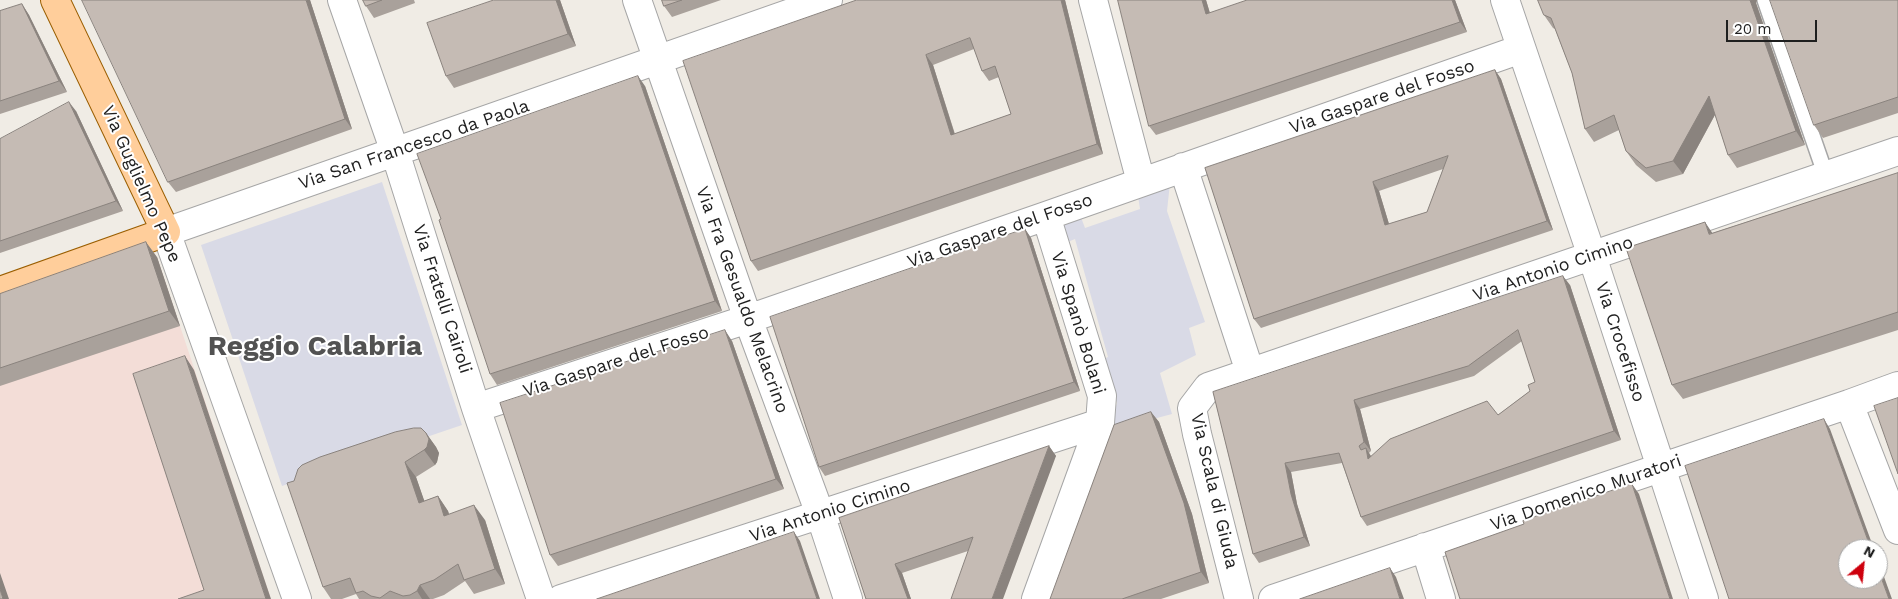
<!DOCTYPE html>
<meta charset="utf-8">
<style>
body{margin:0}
#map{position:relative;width:1898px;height:599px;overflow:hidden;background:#f0ece5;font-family:"Work Sans",sans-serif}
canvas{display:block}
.north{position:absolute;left:1838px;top:539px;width:50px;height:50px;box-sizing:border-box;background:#fff;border:1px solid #a5a5a5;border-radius:50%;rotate:28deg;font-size:14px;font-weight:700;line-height:20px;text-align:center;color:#1f1f1f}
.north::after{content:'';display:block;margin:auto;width:18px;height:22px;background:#ce000d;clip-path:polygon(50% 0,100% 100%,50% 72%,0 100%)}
.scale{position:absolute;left:1726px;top:20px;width:91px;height:22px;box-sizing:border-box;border:2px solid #1f1f1f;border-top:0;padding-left:6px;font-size:15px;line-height:18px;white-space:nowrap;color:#1f1f1f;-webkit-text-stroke:4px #fff;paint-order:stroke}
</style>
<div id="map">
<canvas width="1898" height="599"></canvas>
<div class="north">N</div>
<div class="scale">20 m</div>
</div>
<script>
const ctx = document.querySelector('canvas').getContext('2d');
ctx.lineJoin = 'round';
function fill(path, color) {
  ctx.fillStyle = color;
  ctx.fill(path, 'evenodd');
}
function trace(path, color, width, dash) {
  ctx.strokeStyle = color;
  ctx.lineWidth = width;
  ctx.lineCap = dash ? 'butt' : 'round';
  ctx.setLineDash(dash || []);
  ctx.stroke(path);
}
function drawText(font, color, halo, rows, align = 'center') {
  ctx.font = font + ' "Work Sans",sans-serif';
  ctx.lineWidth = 4;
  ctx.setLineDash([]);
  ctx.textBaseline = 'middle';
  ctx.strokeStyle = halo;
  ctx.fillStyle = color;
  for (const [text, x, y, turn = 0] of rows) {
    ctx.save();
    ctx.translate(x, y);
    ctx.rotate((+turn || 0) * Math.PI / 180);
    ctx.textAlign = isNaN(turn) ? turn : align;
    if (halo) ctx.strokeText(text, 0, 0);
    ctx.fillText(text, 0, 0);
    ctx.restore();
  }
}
const military = new Path2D(`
 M157,257L271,599H0V312Z`);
const plaza = new Path2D(`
 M382,182L462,425L282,486L201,245Z
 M1170,183L1167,211L1205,322L1189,328L1196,355L1160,373L1172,414L1108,431L1117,403L1100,361L1108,357L1075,239L1065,243L1058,220L1079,212L1085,228L1140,209L1137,189Z`);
const service = new Path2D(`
 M1765,0L1826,176`);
const minor = new Path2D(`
 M342,0L395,152L476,408L541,599
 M637,0L748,319L820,514L848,599
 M1093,0L1141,182
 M1505,0L1592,256L1704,599
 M1183,167L1250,372
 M1849,404L1898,530
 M476,408L748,319L1046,216L1521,49
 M1425,547L1441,599
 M297,599L166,232L828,0
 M561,599L1100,423
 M1036,599L1100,423L1102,396L1046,216
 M1239,599L1197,434L1192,408L1208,387L1898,151
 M1273,599L1849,404L1898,386`);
const primary = new Path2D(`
 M0,291L166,232L55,0`);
const wall = new Path2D(`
 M310,0L352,129L176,192L168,182Z
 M363,0H414L415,3L374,18L366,6Z
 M494,0H560L576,46L454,88L446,76Z
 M662,0H721L672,17L664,6Z
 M857,0H1065L1103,154L758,271L751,261ZM974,49L982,71L989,81L999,77L1011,114L955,134L933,65Z
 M1118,0H1206L1210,13L1455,0L1467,32L1156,135L1149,126Z
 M1538,0H1757L1756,3L1805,145L1737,168L1728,155L1715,115L1683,174L1656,182L1636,165L1626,151L1619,130L1594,142L1585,129L1572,73L1555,29L1553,28L1544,15Z
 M1898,0V113L1823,138L1814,125Z
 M22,4L29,15L67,92L0,114V11Z
 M1495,70L1501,79L1553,230L1261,328L1254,319L1205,168ZM1443,169L1427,212L1389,224L1379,191Z
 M645,86L722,311L497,385L490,374Z
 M76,111L123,211L0,253V139Z
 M1898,173V330L1683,399L1672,385L1713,233Z
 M1025,229L1031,238L1080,391L825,476L819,467Z
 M157,257L180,326L0,386V294Z
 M1570,285L1621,440L1367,526L1361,517L1342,463L1291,472L1297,504L1310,546L1259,563L1253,554L1213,392ZM1522,341L1535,382L1530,391L1498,415L1371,456L1369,453L1371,451L1360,409L1474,376Z
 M732,341L784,489L558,566L550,555Z
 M1151,412L1159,422L1192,514L1209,583L1161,599H1050Z
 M426,433L436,447L439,453L437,462L435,465L416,477L424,501L438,496L448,511L449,514L485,520L505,584L474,594L465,581L444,595L433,599H359L356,594L342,599H331L323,587L294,481Z
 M1049,446L1056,456L968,551L902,573L911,599H866L839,518Z`);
const shadedWall = new Path2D(`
 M306,0H310L352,129L345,119Z
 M556,0H560L576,46L568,34Z
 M1061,0H1065L1103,154L1097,144Z
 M1202,0H1206L1213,24L1206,14Z
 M1452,0H1455L1467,32L1460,22Z
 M1750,0H1757L1756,3L1805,145L1796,131Z
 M22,4L29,15L67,92L59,81Z
 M926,55L933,65L958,145L951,135Z
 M1495,70L1501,79L1553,230L1547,221Z
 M638,76L645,86L722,311L715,301Z
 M1709,96L1718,109L1683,174L1673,161Z
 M69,102L76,111L123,211L116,201Z
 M1373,182L1379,191L1392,234L1385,225Z
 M1705,222L1715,237L1709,234Z
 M1025,229L1031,238L1080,391L1074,382Z
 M146,242L157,257L180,326L169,311Z
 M1563,276L1570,285L1621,440L1614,431Z
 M725,330L732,341L784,489L776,479Z
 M185,356L194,370L271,599H266Z
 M1354,400L1360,409L1371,451L1364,442Z
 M1151,412L1159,422L1192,514L1209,583L1201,572Z
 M1824,419L1830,429L1874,549H1871Z
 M426,433L436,447L439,453L437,462L435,465L424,450Z
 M1049,446L1056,456L1003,599H992Z
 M1366,448L1372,458L1368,459Z
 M405,462L416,477L430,517L419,503Z
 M1285,463L1291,472L1297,504L1310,546L1304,537L1291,494Z
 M1632,484L1639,494L1673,599H1670Z
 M438,496L448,511L454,530L444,516Z
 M474,505L485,520L505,584L495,569Z
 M794,532L800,541L820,599H817Z
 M1878,560L1892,599H1889L1878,569Z
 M895,564L902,573L911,599H908Z
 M1390,568L1396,577L1404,599H1400Z
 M0,573L9,599H3L0,589Z
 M420,585L430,599H422L417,591Z`);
const building = new Path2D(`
 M82,0H306L345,119L168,182Z
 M363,0H382L366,6Z
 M494,0H556L568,34L446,76L427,23Z
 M662,0H682L664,6Z
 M857,0H1061L1097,144L751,261L683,61ZM970,38L982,71L995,66L1011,114L951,135L926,55Z
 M1118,0H1202L1206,14L1247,0H1452L1460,22L1149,126Z
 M1538,0H1750L1796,131L1728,155L1709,96L1673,161L1646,168L1626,151L1614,115L1585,129L1572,73L1551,18L1544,15Z
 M1770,0H1898V97L1814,125Z
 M22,4L59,81L0,101V11Z
 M1495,70L1547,221L1254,319L1205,168ZM1448,156L1427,212L1385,225L1373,182Z
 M638,76L715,301L490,374L439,220L441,219L417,154Z
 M69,102L116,201L0,241V139Z
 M1898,173V312L1672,385L1626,248L1705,222L1709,234Z
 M1025,229L1074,382L819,467L770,317Z
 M146,242L169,311L0,368V294Z
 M1563,276L1614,431L1361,517L1339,453L1285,463L1291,494L1304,537L1253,554L1213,392ZM1518,330L1535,382L1528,385L1530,391L1498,415L1487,401L1390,439L1368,459L1366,448L1361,450L1359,446L1364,442L1354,400L1468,366Z
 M725,330L776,479L550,555L500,403Z
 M185,356L266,599H178L204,590L133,374Z
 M1898,398V474L1874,406Z
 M1151,412L1184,503L1201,572L1122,599H1050L1114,425Z
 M1824,419L1871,549H1848V579H1878V569L1889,599H1729L1685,466Z
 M414,428H421L426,433L429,439L427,447L424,450L405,462L419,503L438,496L444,516L474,505L495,569L464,580L458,564L434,580L420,585L417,591L410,595L403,596L390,591L380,598L371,596L363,591L356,593L350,578L323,587L287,483L294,481L298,469L302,465L320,457L395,432Z
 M1049,446L992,599H951L973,537L895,564L908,599H866L839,518Z
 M1632,484L1670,599H1460L1445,552L1524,524L1523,521Z
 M794,532L817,599H597Z
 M1390,568L1400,599H1300Z
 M0,589L3,599H0Z`);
const streetNames = [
 ["Via Gaspare del Fosso",1382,97,-19],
 ["Via San Francesco da Paola",414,145,-19],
 ["Via Guglielmo Pepe",141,184,66],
 ["Via Gaspare del Fosso",1000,231,-19],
 ["Via Antonio Cimino",1553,269,-19],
 ["Via Fratelli Cairoli",442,299,72],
 ["Via Fra Gesualdo Melacrino",742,300,70],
 ["Via Spanò Bolani",1078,323,73],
 ["Via Crocefisso",1620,342,72],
 ["Via Gaspare del Fosso",616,362,-18],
 ["Via Scala di Giuda",1214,491,77],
 ["Via Domenico Muratori",1586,493,-19],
 ["Via Antonio Cimino",830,511,-18]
];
const townNames = [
 ["Reggio Calabria",315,347]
];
fill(military, '#f3ddd7');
fill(plaza, '#d9dae6');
trace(service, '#a6a6a6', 18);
trace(minor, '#a6a6a6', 30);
trace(primary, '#9a5e00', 30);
trace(service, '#fff', 15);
trace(minor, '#fff', 28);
trace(primary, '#ffce9b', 28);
fill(wall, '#a9a19b');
fill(shadedWall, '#8a837e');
fill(building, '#c5bbb4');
trace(building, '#8a837e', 1);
drawText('18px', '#1f1f1f', '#fff', streetNames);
drawText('bold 28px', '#525252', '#fff', townNames);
</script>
